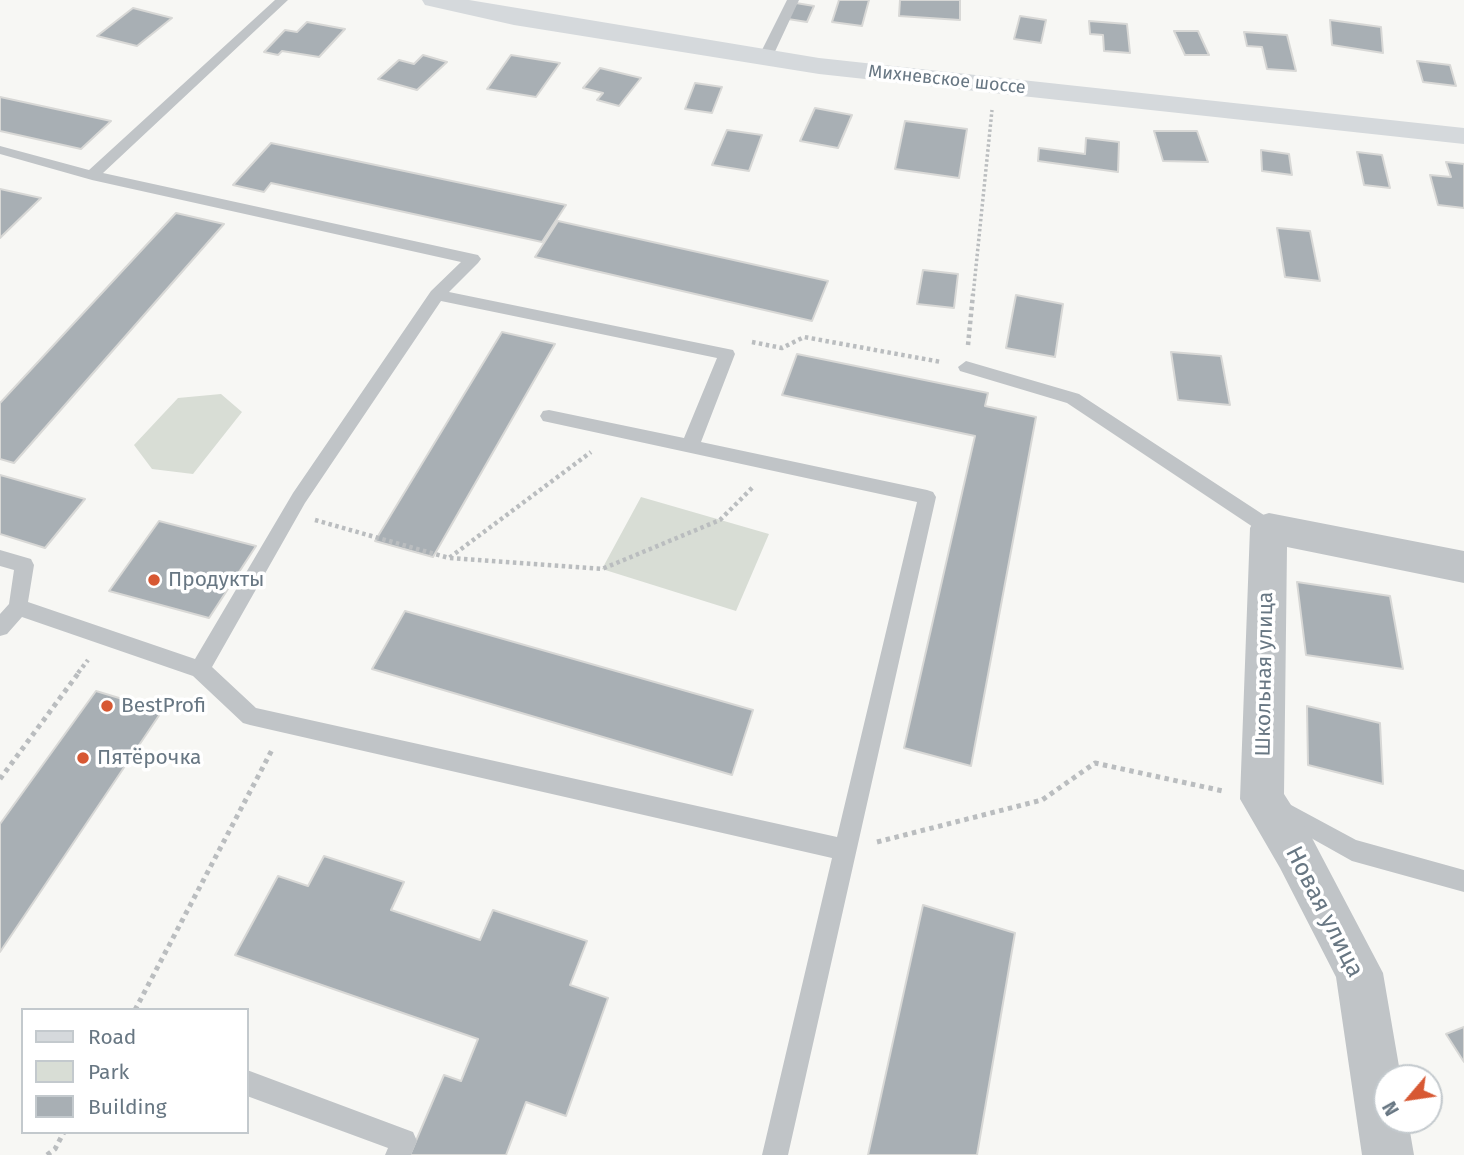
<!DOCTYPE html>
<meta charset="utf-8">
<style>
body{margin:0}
#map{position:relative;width:1464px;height:1155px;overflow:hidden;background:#f7f7f4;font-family:"Fira Sans",sans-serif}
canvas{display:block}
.legend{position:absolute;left:21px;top:1008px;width:228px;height:126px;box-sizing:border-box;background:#fff;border:2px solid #c3c9cd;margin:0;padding:9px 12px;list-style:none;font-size:21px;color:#687783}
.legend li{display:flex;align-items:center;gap:14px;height:35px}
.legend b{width:35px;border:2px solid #c3c9cd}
.north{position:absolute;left:1373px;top:1064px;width:70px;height:70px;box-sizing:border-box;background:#fff;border:2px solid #c3c9cd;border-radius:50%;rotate:241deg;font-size:19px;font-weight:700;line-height:28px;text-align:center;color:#687783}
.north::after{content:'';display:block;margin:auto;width:24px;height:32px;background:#d75833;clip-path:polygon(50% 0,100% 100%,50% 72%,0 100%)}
</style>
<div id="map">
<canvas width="1464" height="1155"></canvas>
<ul class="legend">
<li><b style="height:9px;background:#d5d9dc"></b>Road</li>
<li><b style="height:19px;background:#d8ddd5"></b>Park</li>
<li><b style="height:19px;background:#a8afb4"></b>Building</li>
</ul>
<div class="north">N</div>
</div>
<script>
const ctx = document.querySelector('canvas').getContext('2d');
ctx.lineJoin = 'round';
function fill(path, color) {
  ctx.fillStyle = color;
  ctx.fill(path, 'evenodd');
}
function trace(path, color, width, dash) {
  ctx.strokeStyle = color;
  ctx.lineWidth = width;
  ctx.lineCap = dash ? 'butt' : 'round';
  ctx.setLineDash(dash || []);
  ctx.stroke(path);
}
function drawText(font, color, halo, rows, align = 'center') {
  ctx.font = font + ' "Fira Sans",sans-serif';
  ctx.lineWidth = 7;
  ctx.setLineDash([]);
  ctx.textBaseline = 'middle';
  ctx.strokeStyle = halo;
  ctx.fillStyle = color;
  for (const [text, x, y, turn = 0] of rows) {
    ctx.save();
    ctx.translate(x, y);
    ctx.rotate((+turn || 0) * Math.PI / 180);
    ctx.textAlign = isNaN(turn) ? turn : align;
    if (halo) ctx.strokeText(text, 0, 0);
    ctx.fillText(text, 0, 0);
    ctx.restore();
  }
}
const green = new Path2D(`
 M221,394L242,412L193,474L152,469L134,445L178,398Z
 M641,497L769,534L736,611L602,569Z`);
const building = new Path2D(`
 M839,0H869L862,26L832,22Z
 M900,0H960V20L899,16Z
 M796,3L814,6L807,22L788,19Z
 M133,8L172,18L137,46L97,36Z
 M1020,16L1046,20L1041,43L1014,39Z
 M1330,20L1381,27L1383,53L1332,45Z
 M1089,21L1127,24L1130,53L1104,51L1103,35L1090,34Z
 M307,22L345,29L319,57L282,51L278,55L264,52L285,30L297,32Z
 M1174,31H1198L1209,55H1185Z
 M1244,32L1287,35L1296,71L1267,69L1262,47L1247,46Z
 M423,55L447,62L417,90L378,79L399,60L414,64Z
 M511,55L560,63L536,97L487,89Z
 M1417,61L1450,65L1456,86L1423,82Z
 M600,68L641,78L619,106L597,100L603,93L583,88Z
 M695,83L722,87L712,113L685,109Z
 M0,97L111,121L81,149L0,131Z
 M815,108L852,115L838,148L800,141Z
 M905,121L967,129L959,178L895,169Z
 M727,130L762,135L749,171L712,165Z
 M1154,131H1197L1208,162L1163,161Z
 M1086,138L1119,142L1118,172L1038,161L1039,148L1085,154Z
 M271,143L566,205L542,242L271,183L264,192L233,185Z
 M1261,150L1289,154L1292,175L1262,171Z
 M1357,152L1382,155L1390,188L1364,185Z
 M1446,162L1464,164V208L1438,205L1430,175L1451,177Z
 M0,189L41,198L0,238Z
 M176,213L224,224L14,463L0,459V403Z
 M558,221L828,281L812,321L535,257Z
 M1277,228L1310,231L1320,281L1285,277Z
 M923,270L958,274L954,308L917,304Z
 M1016,295L1063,304L1055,357L1006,348Z
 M502,332L555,344L433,557L375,541Z
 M1171,352L1221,356L1230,405L1178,400Z
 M797,354L988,393L985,406L1036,417L971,766L904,748L975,436L782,395Z
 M0,475L85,499L45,548L0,534Z
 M159,521L256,546L209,618L109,591Z
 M1297,582L1390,596L1403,669L1306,655Z
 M405,611L753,710L732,775L372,669Z
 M96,691L162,711L0,952V824Z
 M1307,706L1380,723L1383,784L1308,765Z
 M324,856L404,882L391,910L480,940L493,910L587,941L570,985L608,998L566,1116L526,1102L506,1155H410L444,1075L461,1081L478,1039L235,955L278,876L308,886Z
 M923,905L1015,933L977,1155H868Z
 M1464,1027V1062L1446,1034Z`);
const pathFar2 = new Path2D(`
 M973,296L992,110`);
const pathFar1 = new Path2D(`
 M752,342L782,348L804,337L941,362
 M968,345L973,294
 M315,520L449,558L591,452
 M450,558L602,569L720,520L753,487
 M78,673L88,660`);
const path = new Path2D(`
 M0,779L80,671
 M877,842L1042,800L1095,763L1223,791
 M135,1010L273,748
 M47,1155L55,1149L64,1132`);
const lane = new Path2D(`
 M275,0H288L103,173L478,255L481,259L478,263L449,292L733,350L735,354L701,442L927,490L933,492L936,497L788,1155H762L832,858L250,725L243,723L193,676L22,617L7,634L0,636V614L9,604L14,570L0,566V550L31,559L34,565L28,602L195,659L293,493L431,291L461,262L92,180L0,154V146L89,170ZM441,301L717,358L684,438L549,410L543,411L540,416L543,421L917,502L837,837L256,708L212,667L305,503Z
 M787,0H799L772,58L765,62L760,61L758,58Z
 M966,361L1079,394L1276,523L1278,528L1276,533L1269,536L1262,533L1067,403L960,371L958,367Z
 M1278,798L1356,840L1464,870V892L1352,861L1270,815L1267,808L1270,801Z
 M247,1070L413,1132L417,1141L411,1155H385L388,1148L247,1096Z`);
const street = new Path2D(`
 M1269,513L1464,551V583L1287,547L1284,794L1312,838L1383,973L1401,1078H1387V1120H1408L1414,1155H1362L1336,977L1280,868L1240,799L1250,528L1256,517Z`);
const secondary = new Path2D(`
 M422,0H469L819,58L1464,128V144L819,74L514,25L425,5Z`);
const markers = [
 [154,580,7,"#d75833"],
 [107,706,7,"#d75833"],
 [83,758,7,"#d75833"]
];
const farStreetnames = [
 ["Михневское шоссе",947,80,6]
];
const poiNames = [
 ["Продукты",168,580],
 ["BestProfi",121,706],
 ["Пятёрочка",97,758]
];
const streetNames = [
 ["Школьная улица",1265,674,-89]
];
const nearStreetnames = [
 ["Новая улица",1324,912,63]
];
fill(green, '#d8ddd5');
fill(building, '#a8afb4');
trace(building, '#d8d8d6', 2);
trace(pathFar2, '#babdbf', 3.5, [2.5, 2.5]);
trace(pathFar1, '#babdbf', 4.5, [3.5, 3.5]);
trace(path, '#babdbf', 5, [4.5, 4.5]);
fill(lane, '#c0c4c7');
fill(street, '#c0c4c7');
fill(secondary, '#d5d9dc');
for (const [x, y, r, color] of markers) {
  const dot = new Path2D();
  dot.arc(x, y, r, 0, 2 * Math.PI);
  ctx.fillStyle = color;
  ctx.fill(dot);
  trace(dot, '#fff', 2.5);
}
drawText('18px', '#687783', '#fff', farStreetnames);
drawText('21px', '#687783', '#fff', poiNames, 'left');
drawText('21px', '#687783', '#fff', streetNames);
drawText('24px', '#687783', '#fff', nearStreetnames);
</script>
